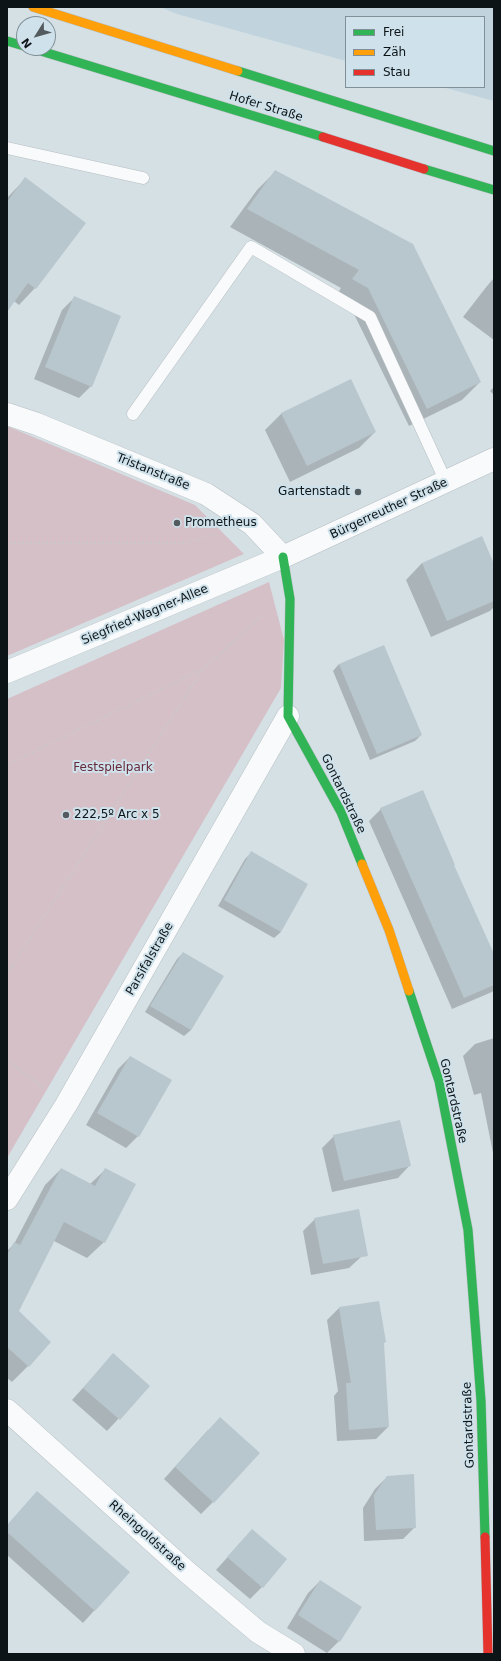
<!DOCTYPE html>
<meta charset="utf-8">
<style>
body{margin:0}
#map{position:relative;width:501px;height:1661px;overflow:hidden;background:#d5e0e5;font-family:"DejaVu Sans",sans-serif}
canvas{display:block}
.frame{position:absolute;inset:0;border:8px solid #0d1417;pointer-events:none}
.legend{position:absolute;left:345px;top:16px;width:140px;height:72px;box-sizing:border-box;background:#cfe2eb;border:1px solid #819096;margin:0;padding:5px 7px;list-style:none;font-size:12px;color:#0d1417}
.legend li{display:flex;align-items:center;gap:8px;height:20px}
.legend b{width:20px;border:1px solid #819096}
.north{position:absolute;left:16px;top:16px;width:40px;height:40px;box-sizing:border-box;background:#cfe2eb;border:1px solid #819096;border-radius:50%;rotate:233deg;font-size:11px;font-weight:700;line-height:16px;text-align:center;color:#0d1417}
.north::after{content:'';display:block;margin:auto;width:14px;height:18px;background:#535b5f;clip-path:polygon(50% 0,100% 100%,50% 72%,0 100%)}
</style>
<div id="map">
<canvas width="501" height="1661"></canvas>
<div class="frame"></div>
<ul class="legend">
<li><b style="height:5px;background:#30b455"></b>Frei</li>
<li><b style="height:5px;background:#ff9f0a"></b>Zäh</li>
<li><b style="height:5px;background:#e5322d"></b>Stau</li>
</ul>
<div class="north">N</div>
</div>
<script>
const ctx = document.querySelector('canvas').getContext('2d');
ctx.lineJoin = 'round';
function fill(path, color) {
  ctx.fillStyle = color;
  ctx.fill(path, 'evenodd');
}
function trace(path, color, width, dash) {
  ctx.strokeStyle = color;
  ctx.lineWidth = width;
  ctx.lineCap = dash ? 'butt' : 'round';
  ctx.setLineDash(dash || []);
  ctx.stroke(path);
}
function drawText(font, color, halo, rows, align = 'center') {
  ctx.font = font + ' "DejaVu Sans",sans-serif';
  ctx.lineWidth = 4;
  ctx.setLineDash([]);
  ctx.textBaseline = 'middle';
  ctx.strokeStyle = halo;
  ctx.fillStyle = color;
  for (const [text, x, y, turn = 0] of rows) {
    ctx.save();
    ctx.translate(x, y);
    ctx.rotate((+turn || 0) * Math.PI / 180);
    ctx.textAlign = isNaN(turn) ? turn : align;
    if (halo) ctx.strokeText(text, 0, 0);
    ctx.fillText(text, 0, 0);
    ctx.restore();
  }
}
const built = new Path2D(`
 M160,7H494V101L442,87H484V17H346V61L177,14Z`);
const green = new Path2D(`
 M7,426L195,505L244,554L7,656Z
 M269,582L284,640L281,688L7,1158V699Z`);
const shadow = new Path2D(`
 M275,172L480,382L462,400L409,426L350,306L335,298L341,288L230,227L257,190Z
 M25,179L35,288L19,305L14,301L7,310V198Z
 M494,278V340L463,317L487,286Z
 M74,298L91,386L79,398L34,379L62,310Z
 M350,381L375,432L359,448L290,482L265,430L281,414Z
 M494,387V395L490,391Z
 M422,563L494,566V607L490,611L431,637L406,580Z
 M339,664L421,735L415,741L370,760L333,671Z
 M381,809L453,866L494,957V990L492,992L452,1009L369,821Z
 M251,853L281,932L274,938L218,906L245,859Z
 M183,953L223,976L191,1030L184,1036L145,1012L177,959Z
 M494,1038V1158L481,1093L474,1095L463,1056L475,1044Z
 M130,1057L138,1136L126,1148L86,1125L118,1069Z
 M334,1136L410,1165L398,1178L332,1192L322,1148Z
 M61,1169L90,1184L106,1169L104,1242L87,1258L54,1241L18,1311L28,1366L12,1382L7,1378V1251L14,1244L45,1185Z
 M315,1219L362,1256L349,1268L311,1275L303,1231Z
 M339,1308L383,1344L388,1427L376,1439L337,1441L334,1396L338,1391L327,1320Z
 M113,1355L149,1386L107,1431L72,1400Z
 M208,1430L213,1502L201,1514L164,1479Z
 M387,1477L415,1527L403,1539L364,1541L363,1508L375,1489Z
 M7,1525L129,1572L83,1623L7,1555Z
 M252,1530L262,1587L250,1599L216,1570Z
 M320,1581L339,1641L327,1653L287,1628L308,1593Z`);
const building = new Path2D(`
 M275,170L413,244L481,382L427,409L368,288L352,279L359,270L247,209Z
 M25,177L86,223L36,289L28,283L7,312V202Z
 M74,296L121,316L92,387L45,367Z
 M351,379L376,432L307,466L281,413Z
 M482,536L494,564V601L447,621L422,563Z
 M384,645L422,735L377,754L339,664Z
 M423,790L455,865H454L494,954V985L464,998L380,808Z
 M251,851L308,884L281,932L224,900Z
 M183,952L224,976L191,1030L150,1006Z
 M130,1056L172,1080L139,1137L97,1113Z
 M400,1120L411,1166L344,1181L333,1135Z
 M61,1168L95,1186L105,1168L136,1184L105,1243L64,1222L19,1311L51,1342L29,1367L7,1347V1255L14,1242L20,1245Z
 M359,1209L368,1256L323,1264L314,1218Z
 M379,1301L386,1342L384,1343L389,1427L349,1430L346,1383H351L339,1307Z
 M113,1353L150,1386L120,1420L83,1388Z
 M220,1417L260,1453L214,1503L175,1467Z
 M414,1474L416,1528L376,1530L374,1495L387,1476Z
 M37,1491L130,1572L95,1611L7,1532V1525Z
 M252,1529L287,1559L263,1588L227,1557Z
 M320,1580L362,1607L340,1642L298,1615Z`);
const path = new Path2D(`
 M7,543H185L217,534
 M7,765L202,669
 M7,974L203,669L262,615
 M7,1060L45,1089`);
const lane = new Path2D(`
 M7,148L143,178
 M133,414L251,247L370,317L446,482`);
const street = new Path2D(`
 M7,414L37,424L206,494L252,524L283,557
 M7,672L283,557L494,459
 M7,1199L66,1105L288,716
 M7,1410L187,1572L258,1632L294,1654`);
const fast = new Path2D(`
 M7,41L24,46
 M31,48L323,137
 M238,71L494,151
 M424,169L494,190
 M283,557L290,599L288,716L341,812L362,864
 M409,991L439,1081L468,1230L481,1401L485,1537`);
const slow = new Path2D(`
 M33,7L238,71
 M362,864L389,930L409,991`);
const jam = new Path2D(`
 M323,137L424,169
 M485,1537L488,1654`);
const markers = [
 [358,492,4,"#535b5f"],
 [177,523,4,"#535b5f"],
 [66,815,4,"#535b5f"]
];
const streetNames = [
 ["Hofer Straße",266,107,17],
 ["Tristanstraße",153,472,22],
 ["Bürgerreuther Straße",389,509,-25],
 ["Siegfried-Wagner-Allee",145,615,-23],
 ["Gontardstraße",343,794,64],
 ["Parsifalstraße",150,959,-60],
 ["Gontardstraße",453,1101,77],
 ["Gontardstraße",469,1425,-92],
 ["Rheingoldstraße",147,1536,42]
];
const poiNames = [
 ["Gartenstadt",350,492,"right"],
 ["Prometheus",185,523],
 ["222,5º Arc x 5",74,815]
];
const parkNames = [
 ["Festspielpark",113,768]
];
fill(built, '#c1d4dd');
fill(green, '#d5c0c7');
fill(shadow, '#0003');
fill(building, '#b8c7cd');
trace(lane, '#b6bec2', 13);
trace(street, '#b6bec2', 23);
trace(fast, '#b6bec2', 10);
trace(slow, '#b6bec2', 10);
trace(jam, '#b6bec2', 10);
trace(path, '#c8cbcc', 2.5, [1, 3]);
trace(lane, '#f9fafb', 12);
trace(street, '#f9fafb', 22);
trace(fast, '#30b455', 9);
trace(slow, '#ff9f0a', 9);
trace(jam, '#e5322d', 9);
for (const [x, y, r, color] of markers) {
  const dot = new Path2D();
  dot.arc(x, y, r, 0, 2 * Math.PI);
  ctx.fillStyle = color;
  ctx.fill(dot);
  trace(dot, '#cfe2eb', 1.5);
}
drawText('12px', '#0d1417', '#cfe2eb', streetNames);
drawText('12px', '#0d1417', '#cfe2eb', poiNames, 'left');
drawText('12px', '#672939', '#cfe2eb', parkNames);
</script>
